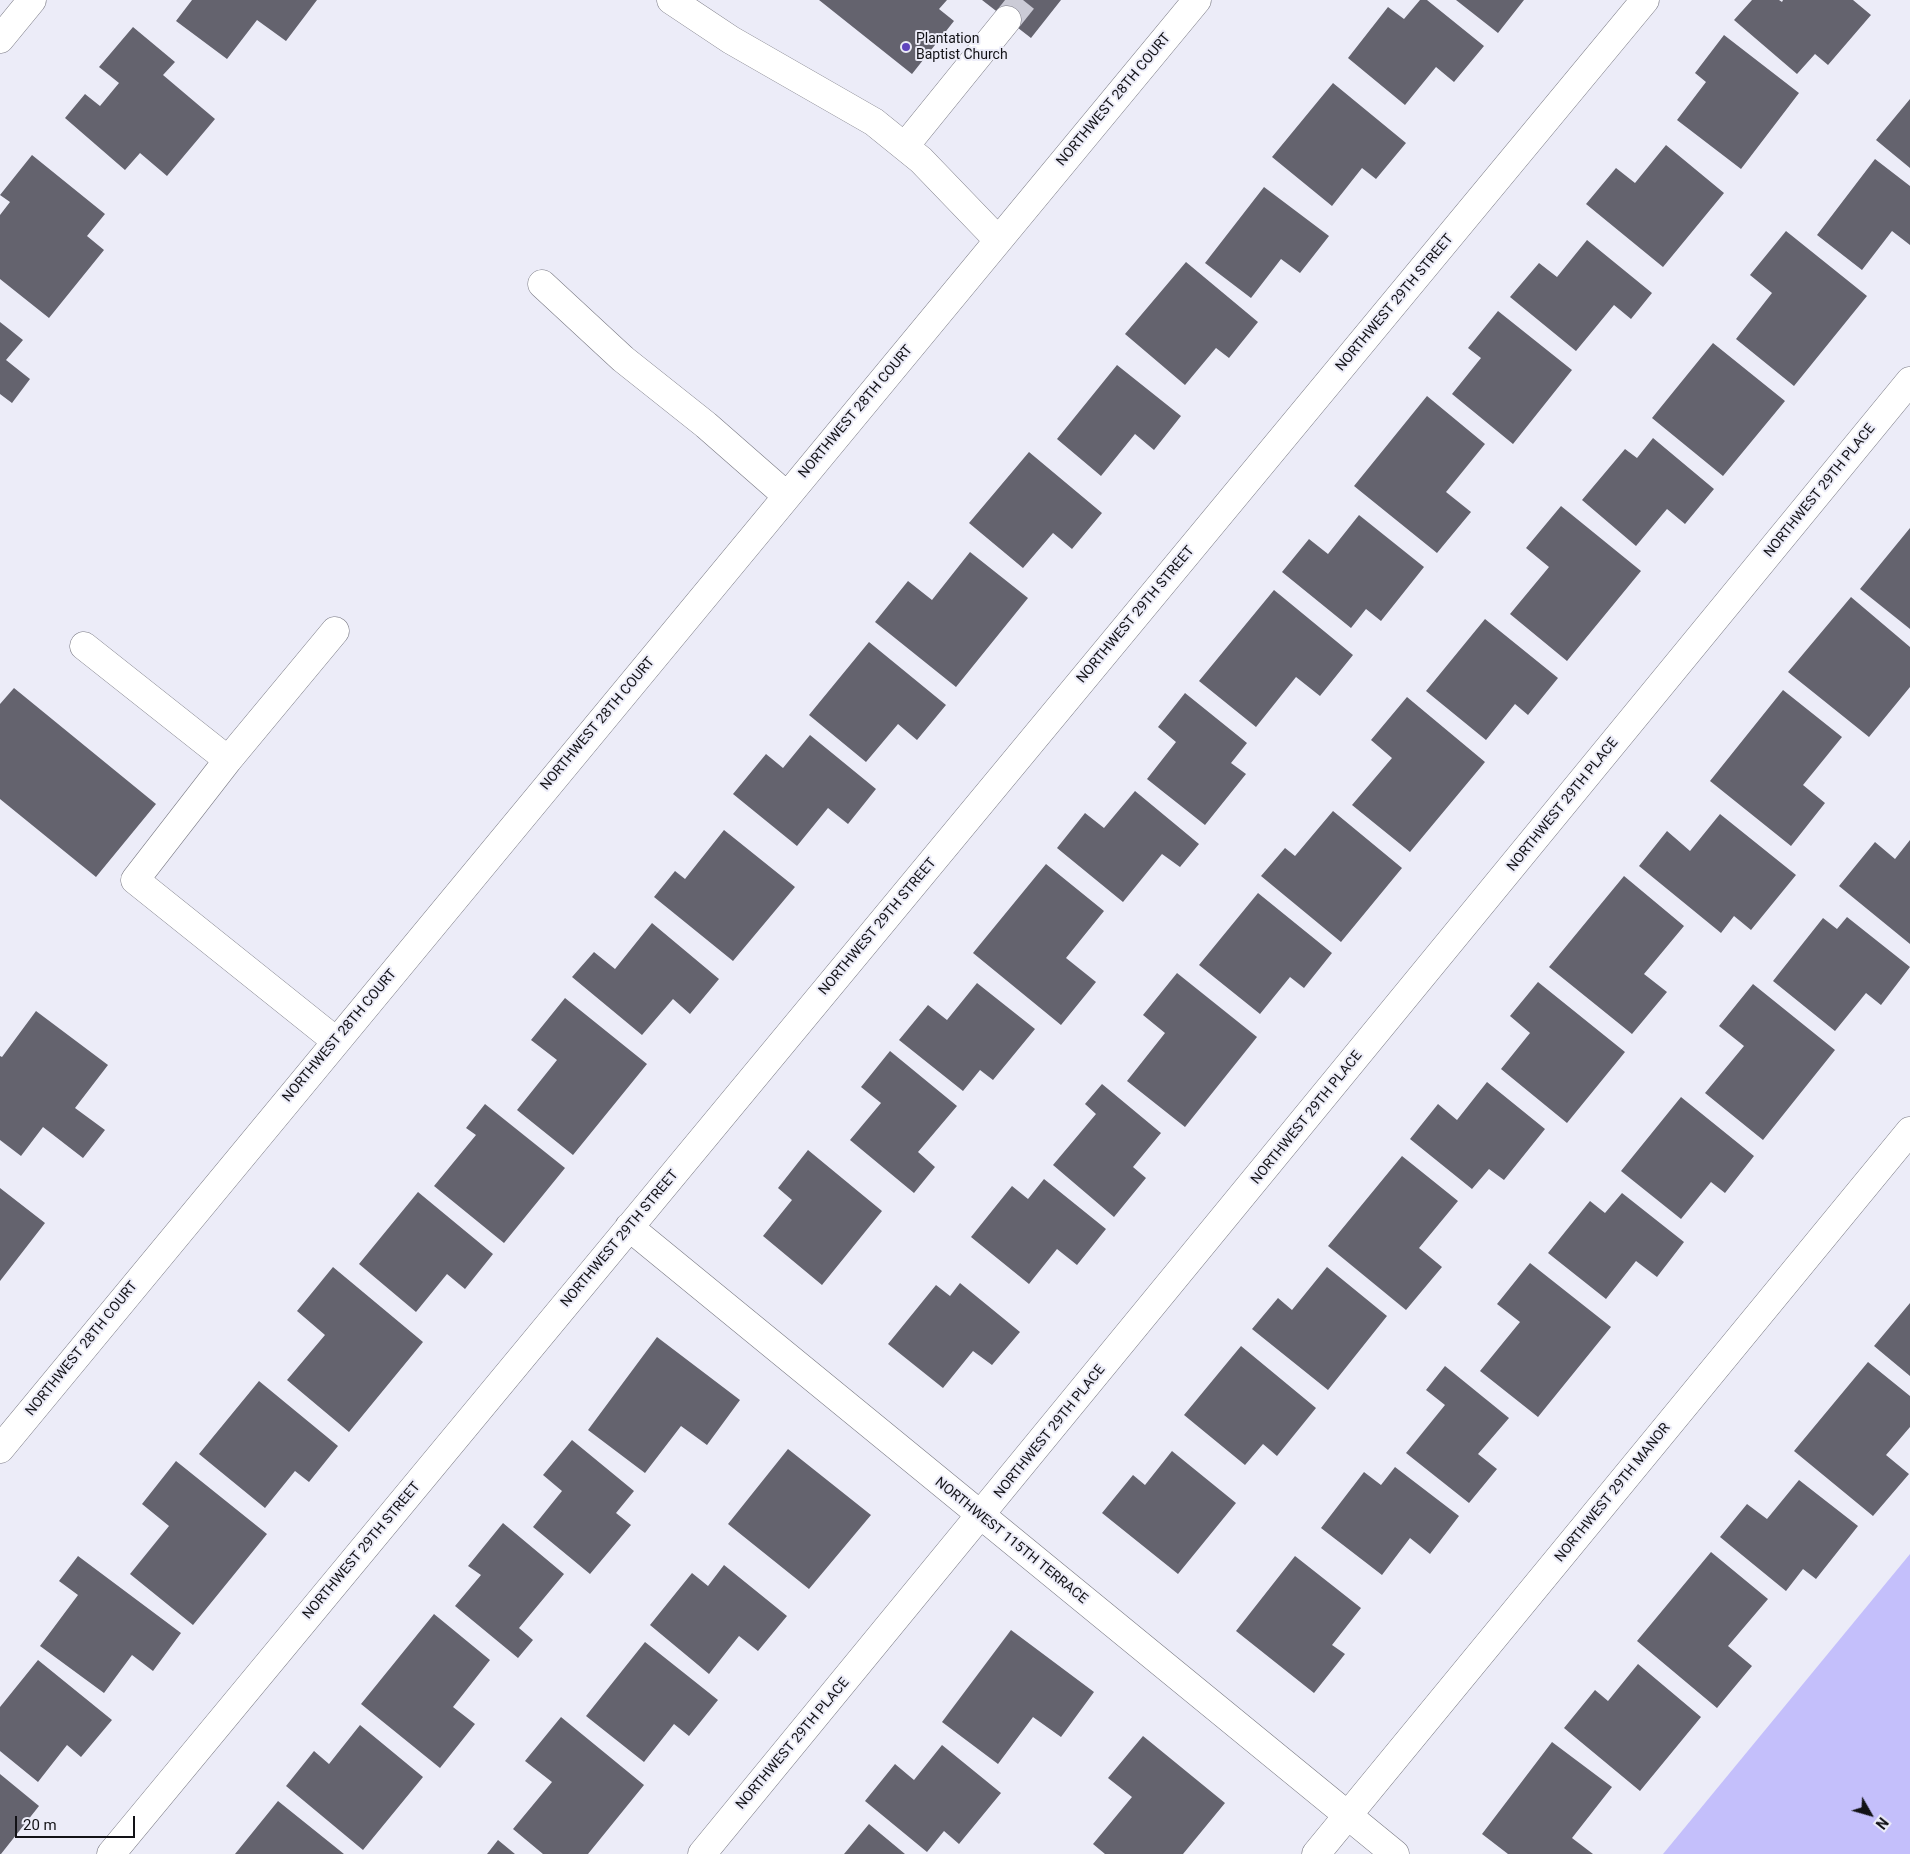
<!DOCTYPE html>
<style>
body{margin:0}
#map{position:relative;width:1910px;height:1854px;overflow:hidden;background:#ececf8;font-family:Roboto,sans-serif}
canvas{display:block}
.north{position:absolute;left:1845px;top:1789px;width:50px;height:50px;-webkit-text-stroke:4px #ececf8;paint-order:stroke;rotate:128deg;font-size:14px;font-weight:700;line-height:20px;text-align:center;color:#121216}
.north::after{content:'';display:block;margin:auto;width:18px;height:22px;background:#121216;clip-path:polygon(50% 0,100% 100%,50% 72%,0 100%)}
.scale{position:absolute;left:15px;top:1816px;width:120px;height:22px;box-sizing:border-box;border:2px solid #121216;border-top:0;padding-left:6px;font-size:15px;line-height:18px;white-space:nowrap;color:#121216;-webkit-text-stroke:4px #ececf8;paint-order:stroke}
</style>
<div id="map">
<canvas width="1910" height="1854"></canvas>
<div class="north">N</div>
<div class="scale">20 m</div>
</div>
<script>
const ctx = document.querySelector('canvas').getContext('2d');
ctx.lineJoin = 'round';
function fill(path, color) {
  ctx.fillStyle = color;
  ctx.fill(path, 'evenodd');
}
function trace(path, color, width, dash) {
  ctx.strokeStyle = color;
  ctx.lineWidth = width;
  ctx.lineCap = dash ? 'butt' : 'round';
  ctx.setLineDash(dash || []);
  ctx.stroke(path);
}
function drawText(font, color, halo, rows, align = 'center') {
  ctx.font = font + ' Roboto,sans-serif';
  ctx.lineWidth = 4;
  ctx.setLineDash([]);
  ctx.textBaseline = 'middle';
  ctx.strokeStyle = halo;
  ctx.fillStyle = color;
  for (const [text, x, y, turn = 0] of rows) {
    ctx.save();
    ctx.translate(x, y);
    ctx.rotate((+turn || 0) * Math.PI / 180);
    ctx.textAlign = isNaN(turn) ? turn : align;
    if (halo) ctx.strokeText(text, 0, 0);
    ctx.fillText(text, 0, 0);
    ctx.restore();
  }
}
const water = new Path2D(`
 M1910,1554V1854H1663Z`);
const building = new Path2D(`
 M192,0H317L286,41L257,20L227,59L176,21Z
 M819,0H947L939,9L954,21L912,74Z
 M982,0H1061L1031,38Z
 M1420,0H1427L1484,46L1454,82L1436,67L1405,105L1348,58L1388,7L1404,19Z
 M1456,0H1524L1498,33Z
 M1752,0H1779L1782,2L1783,0H1853L1871,15L1828,65L1815,54L1797,74L1734,20Z
 M133,27L175,62L163,75L215,119L167,176L140,153L125,170L65,118L85,94L100,106L119,83L99,67Z
 M1724,35L1799,93L1741,169L1677,120L1706,82L1695,73Z
 M1333,83L1406,143L1376,179L1362,168L1332,206L1272,157Z
 M1910,99V168L1876,140Z
 M1666,145L1724,193L1663,267L1586,204L1616,168L1635,183Z
 M32,155L105,214L87,236L104,250L49,318L0,279V215L10,202L0,195Z
 M1875,159L1910,186V245L1892,231L1862,270L1817,235Z
 M1264,187L1329,236L1300,273L1281,259L1251,298L1205,263Z
 M1786,231L1867,296L1794,386L1736,339L1772,293L1750,275Z
 M1587,240L1652,293L1631,319L1614,305L1576,351L1510,297L1539,263L1557,277Z
 M1186,262L1258,322L1229,358L1216,348L1185,385L1125,334Z
 M1498,311L1572,370L1513,444L1452,394L1481,358L1468,348Z
 M0,322L23,340L6,360L30,379L12,403L0,394Z
 M1713,343L1785,401L1723,476L1652,418Z
 M1117,365L1181,416L1154,450L1135,434L1101,476L1057,439Z
 M1427,396L1485,444L1446,492L1471,512L1437,553L1354,486Z
 M1653,438L1714,489L1685,524L1667,509L1636,546L1582,500L1625,449L1637,458Z
 M1029,452L1102,513L1072,549L1053,533L1023,568L969,523Z
 M1561,506L1641,571L1567,661L1510,614L1549,567L1526,548Z
 M1359,515L1424,567L1381,621L1366,609L1351,628L1282,572L1309,539L1328,554Z
 M1910,528V629L1860,589Z
 M970,552L1028,598L956,687L875,622L908,581L932,600Z
 M1274,590L1353,655L1320,696L1296,677L1256,727L1199,681Z
 M1851,597L1910,647V687L1869,737L1788,672Z
 M1485,619L1558,678L1528,715L1515,704L1486,740L1426,691Z
 M869,642L946,705L917,740L898,724L866,762L809,715Z
 M14,688L156,804L96,877L0,799V704Z
 M1783,690L1842,737L1803,785L1825,803L1791,846L1710,781Z
 M1185,693L1247,743L1231,763L1246,774L1205,825L1147,779L1176,742L1158,727Z
 M1407,697L1485,762L1410,852L1352,805L1392,758L1371,740Z
 M810,735L876,789L848,824L828,808L797,846L733,794L766,754L783,768Z
 M1135,791L1199,844L1180,867L1162,854L1123,902L1057,848L1085,813L1104,828Z
 M1333,811L1402,868L1341,942L1261,876L1285,848L1295,856Z
 M1720,814L1796,875L1751,930L1734,916L1721,933L1639,866L1667,831L1690,851Z
 M724,830L795,887L733,961L654,897L675,871L685,879Z
 M1910,840V944L1839,886L1875,842L1895,859Z
 M1046,864L1104,911L1066,958L1096,982L1061,1025L973,953Z
 M1624,876L1684,926L1644,974L1667,992L1632,1034L1549,967Z
 M1258,893L1332,953L1304,988L1290,977L1260,1014L1199,965Z
 M1847,917L1910,967L1881,1005L1866,993L1835,1031L1773,981L1823,918L1837,929Z
 M652,923L719,979L690,1014L673,999L642,1035L572,977L594,952L615,969Z
 M1177,973L1257,1037L1185,1127L1127,1081L1165,1033L1143,1015Z
 M1538,982L1625,1052L1567,1123L1501,1069L1530,1033L1510,1016Z
 M977,983L1035,1029L993,1080L980,1070L963,1091L899,1040L928,1005L947,1020Z
 M1753,984L1835,1050L1763,1140L1705,1093L1744,1046L1719,1026Z
 M565,998L647,1064L573,1155L517,1110L557,1060L531,1040Z
 M36,1011L108,1065L75,1108L105,1130L83,1158L43,1127L21,1156L0,1140V1056L2,1057Z
 M890,1051L957,1106L918,1152L935,1167L914,1193L850,1140L881,1103L861,1087Z
 M1487,1082L1545,1129L1504,1180L1489,1169L1472,1189L1410,1139L1438,1104L1457,1120Z
 M1102,1084L1161,1133L1133,1167L1146,1178L1114,1217L1053,1165L1096,1114L1085,1104Z
 M1681,1097L1754,1156L1725,1193L1711,1182L1681,1219L1621,1171Z
 M485,1104L565,1168L504,1243L434,1186L476,1135L466,1128Z
 M808,1150L882,1211L822,1285L763,1236L792,1200L778,1188Z
 M1402,1156L1458,1201L1419,1248L1442,1267L1406,1310L1328,1246Z
 M1044,1179L1106,1229L1077,1265L1057,1249L1029,1284L971,1237L1012,1186L1028,1199Z
 M0,1188L45,1223L0,1281Z
 M418,1192L493,1254L465,1289L447,1274L416,1312L359,1264Z
 M1622,1193L1684,1242L1657,1277L1636,1261L1606,1299L1548,1253L1590,1201L1605,1213Z
 M1530,1263L1611,1327L1538,1417L1480,1371L1520,1322L1497,1304Z
 M333,1267L423,1342L349,1432L287,1380L325,1335L297,1311Z
 M1327,1267L1387,1316L1328,1390L1252,1329L1278,1298L1292,1310Z
 M960,1283L1020,1332L992,1365L973,1351L943,1388L888,1344L936,1285L950,1296Z
 M1910,1303V1376L1874,1346Z
 M657,1337L740,1400L707,1445L681,1426L645,1473L588,1430Z
 M1241,1346L1316,1408L1277,1456L1263,1444L1245,1465L1184,1415Z
 M1868,1362L1910,1396V1427L1886,1455L1909,1474L1873,1516L1794,1451Z
 M1445,1366L1509,1418L1478,1454L1497,1469L1469,1503L1406,1453L1445,1405L1426,1390Z
 M259,1381L338,1446L309,1482L295,1471L265,1508L199,1454Z
 M572,1440L634,1491L616,1513L631,1525L590,1574L533,1527L562,1491L543,1475Z
 M788,1449L871,1515L809,1589L728,1524Z
 M1172,1451L1236,1503L1178,1574L1102,1513L1133,1475L1145,1485Z
 M176,1461L267,1534L193,1625L130,1574L169,1526L142,1504Z
 M1395,1467L1459,1516L1430,1554L1410,1538L1382,1575L1321,1528L1364,1472L1381,1485Z
 M1799,1480L1858,1526L1816,1579L1803,1569L1786,1591L1720,1537L1747,1504L1767,1519Z
 M503,1523L564,1574L519,1628L533,1640L518,1658L455,1606L481,1575L468,1566Z
 M1711,1552L1768,1599L1728,1646L1752,1666L1717,1708L1637,1641Z
 M78,1556L181,1633L153,1671L132,1655L104,1693L40,1646L78,1595L59,1581Z
 M1295,1556L1361,1608L1332,1645L1345,1654L1314,1693L1236,1631Z
 M724,1565L787,1616L758,1651L739,1636L709,1674L650,1625L692,1573L708,1586Z
 M434,1614L490,1660L453,1707L475,1724L440,1768L361,1704Z
 M1011,1630L1094,1692L1061,1737L1033,1717L998,1764L942,1722Z
 M645,1642L718,1700L689,1736L674,1724L644,1762L586,1716Z
 M38,1660L112,1720L81,1757L67,1745L38,1782L0,1751V1707Z
 M1638,1664L1701,1717L1640,1791L1564,1728L1595,1690L1608,1701Z
 M561,1717L644,1785L588,1854H543L513,1829L552,1782L525,1761Z
 M360,1725L423,1777L363,1850L286,1786L314,1751L329,1764Z
 M1143,1736L1225,1803L1183,1854H1105L1093,1844L1132,1797L1108,1778Z
 M1552,1742L1612,1787L1572,1838L1593,1854H1508L1482,1834Z
 M942,1745L1001,1793L959,1844L944,1831L927,1852L865,1801L895,1764L914,1780Z
 M0,1774L39,1806L1,1854H0Z
 M278,1801L344,1854H235Z
 M869,1824L905,1854H844Z
 M498,1840L515,1854H487Z`);
const minorTunnel = new Path2D(`
 M1007,20L1023,0`);
const minor = new Path2D(`
 M671,0L731,40L874,122L921,160L998,240
 M0,39L32,0
 M905,146L1007,20
 M542,284L623,359L706,425L787,496
 M335,631L228,760L135,880L336,1041
 M84,646L228,760
 M629,1227L1395,1854
 M0,1449L1197,0
 M111,1854L1645,0
 M702,1854L1910,381
 M1316,1854L1910,1131`);
const markers = [
 [906,47,5,"#5f44bd"]
];
const poiNames = [
 ["Plantation",916,39],
 ["Baptist Church",916,55]
];
const streetNames = [
 ["NORTHWEST 28TH COURT",1114,100,-50],
 ["NORTHWEST 29TH STREET",1395,303,-50],
 ["NORTHWEST 28TH COURT",856,412,-50],
 ["NORTHWEST 29TH PLACE",1820,491,-51],
 ["NORTHWEST 29TH STREET",1136,615,-50],
 ["NORTHWEST 28TH COURT",598,724,-50],
 ["NORTHWEST 29TH PLACE",1563,805,-51],
 ["NORTHWEST 29TH STREET",878,927,-50],
 ["NORTHWEST 28TH COURT",340,1036,-50],
 ["NORTHWEST 29TH PLACE",1307,1118,-51],
 ["NORTHWEST 29TH STREET",620,1239,-50],
 ["NORTHWEST 28TH COURT",82,1349,-51],
 ["NORTHWEST 29TH PLACE",1050,1432,-51],
 ["NORTHWEST 29TH MANOR",1613,1493,-51],
 ["NORTHWEST 115TH TERRACE",1011,1541,39],
 ["NORTHWEST 29TH STREET",362,1551,-50],
 ["NORTHWEST 29TH PLACE",793,1744,-50]
];
fill(water, '#c4bffb');
fill(building, '#64636e');
trace(minorTunnel, '#cbcbd6', 28, [28, 14]);
trace(minor, '#797983', 29);
trace(minor, '#fff', 28);
for (const [x, y, r, color] of markers) {
  const dot = new Path2D();
  dot.arc(x, y, r, 0, 2 * Math.PI);
  ctx.fillStyle = color;
  ctx.fill(dot);
  trace(dot, '#ececf8', 2);
}
drawText('14px', '#121216', '#ececf8', poiNames, 'left');
drawText('14px', '#121216', '#ececf8', streetNames);
</script>
